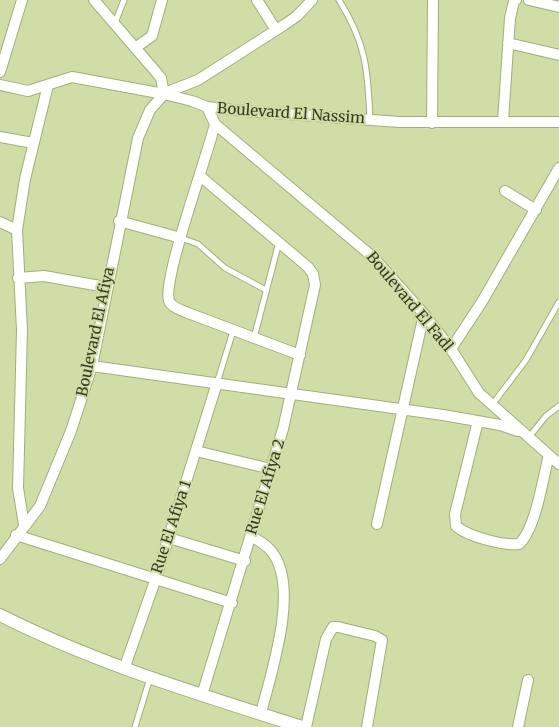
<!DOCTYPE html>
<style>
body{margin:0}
canvas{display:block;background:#d1dda6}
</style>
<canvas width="559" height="727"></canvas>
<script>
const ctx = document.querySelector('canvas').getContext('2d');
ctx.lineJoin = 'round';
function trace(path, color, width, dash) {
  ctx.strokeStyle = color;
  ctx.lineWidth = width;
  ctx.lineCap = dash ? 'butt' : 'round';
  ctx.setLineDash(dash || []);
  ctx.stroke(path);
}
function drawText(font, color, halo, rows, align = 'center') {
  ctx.font = font + ' Merriweather,serif';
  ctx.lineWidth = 4;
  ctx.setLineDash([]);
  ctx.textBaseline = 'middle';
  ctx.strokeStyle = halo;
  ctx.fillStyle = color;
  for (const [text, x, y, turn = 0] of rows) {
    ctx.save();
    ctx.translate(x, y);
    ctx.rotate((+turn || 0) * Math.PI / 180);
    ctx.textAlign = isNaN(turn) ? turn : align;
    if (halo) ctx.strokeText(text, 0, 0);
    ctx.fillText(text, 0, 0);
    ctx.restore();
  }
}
const service = new Path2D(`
 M339,0C366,43 368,70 370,120
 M115,23L124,0
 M181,238L198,244L225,268L266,290
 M254,338L279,242
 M217,383L233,331
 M492,405L526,360L559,302
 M529,437L546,416L559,406
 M135,727L150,678`);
const minor = new Path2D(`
 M94,0L156,72L161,78L164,94
 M257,0L276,30
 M529,0L559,7
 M508,43L559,55
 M135,48L152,36L162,0
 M0,72L22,0
 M0,85L28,91L72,77L164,94L192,101L207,107L244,111L400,122H559
 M165,93L198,80L284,25L297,16L312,0
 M207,107L215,124L374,258L424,314L451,349L479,393L559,464
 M503,121L510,18L514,1L516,0
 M432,123L433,0
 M215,124C208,154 162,280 169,301C172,308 182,310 188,313L300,355
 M0,137L33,143
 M200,176L308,267L313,274L315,285L283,429L202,695
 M505,191L536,210
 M119,221L181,238
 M0,222L17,230
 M18,278L44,276L106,287
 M451,349L483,300L559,168
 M92,366L443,415L500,425L518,431
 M478,421L455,514L456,526C467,536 503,546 519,544C536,529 543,477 549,455
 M196,451L271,469
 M377,524L424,314
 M24,525L18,488L22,330L17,230L25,179L48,85
 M16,535L232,603
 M251,536C259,541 266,544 272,552C300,588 271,673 261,713
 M169,538L245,561
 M0,559L40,506L71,431L92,366L138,138L150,110L164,94
 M124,669L155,581L217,383
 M306,727L326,639L333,627H338L375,636L382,640L367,727
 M518,727L528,680`);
const tertiary = new Path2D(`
 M0,615C97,664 199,694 302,727`);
const streetNames = [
 ["Boulevard El Nassim",291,114,4],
 ["Boulevard El Fadl",409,302,50],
 ["Boulevard El Afiya",96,332,-78],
 ["Rue El Afiya 2",266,487,-73],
 ["Rue El Afiya 1",172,527,-72]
];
trace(service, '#a2ae78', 7);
trace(minor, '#a2ae78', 12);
trace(tertiary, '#a2ae78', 14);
trace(service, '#fff', 5);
trace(minor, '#fff', 10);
trace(tertiary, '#fff', 12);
drawText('15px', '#363b25', '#d1dda6', streetNames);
</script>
